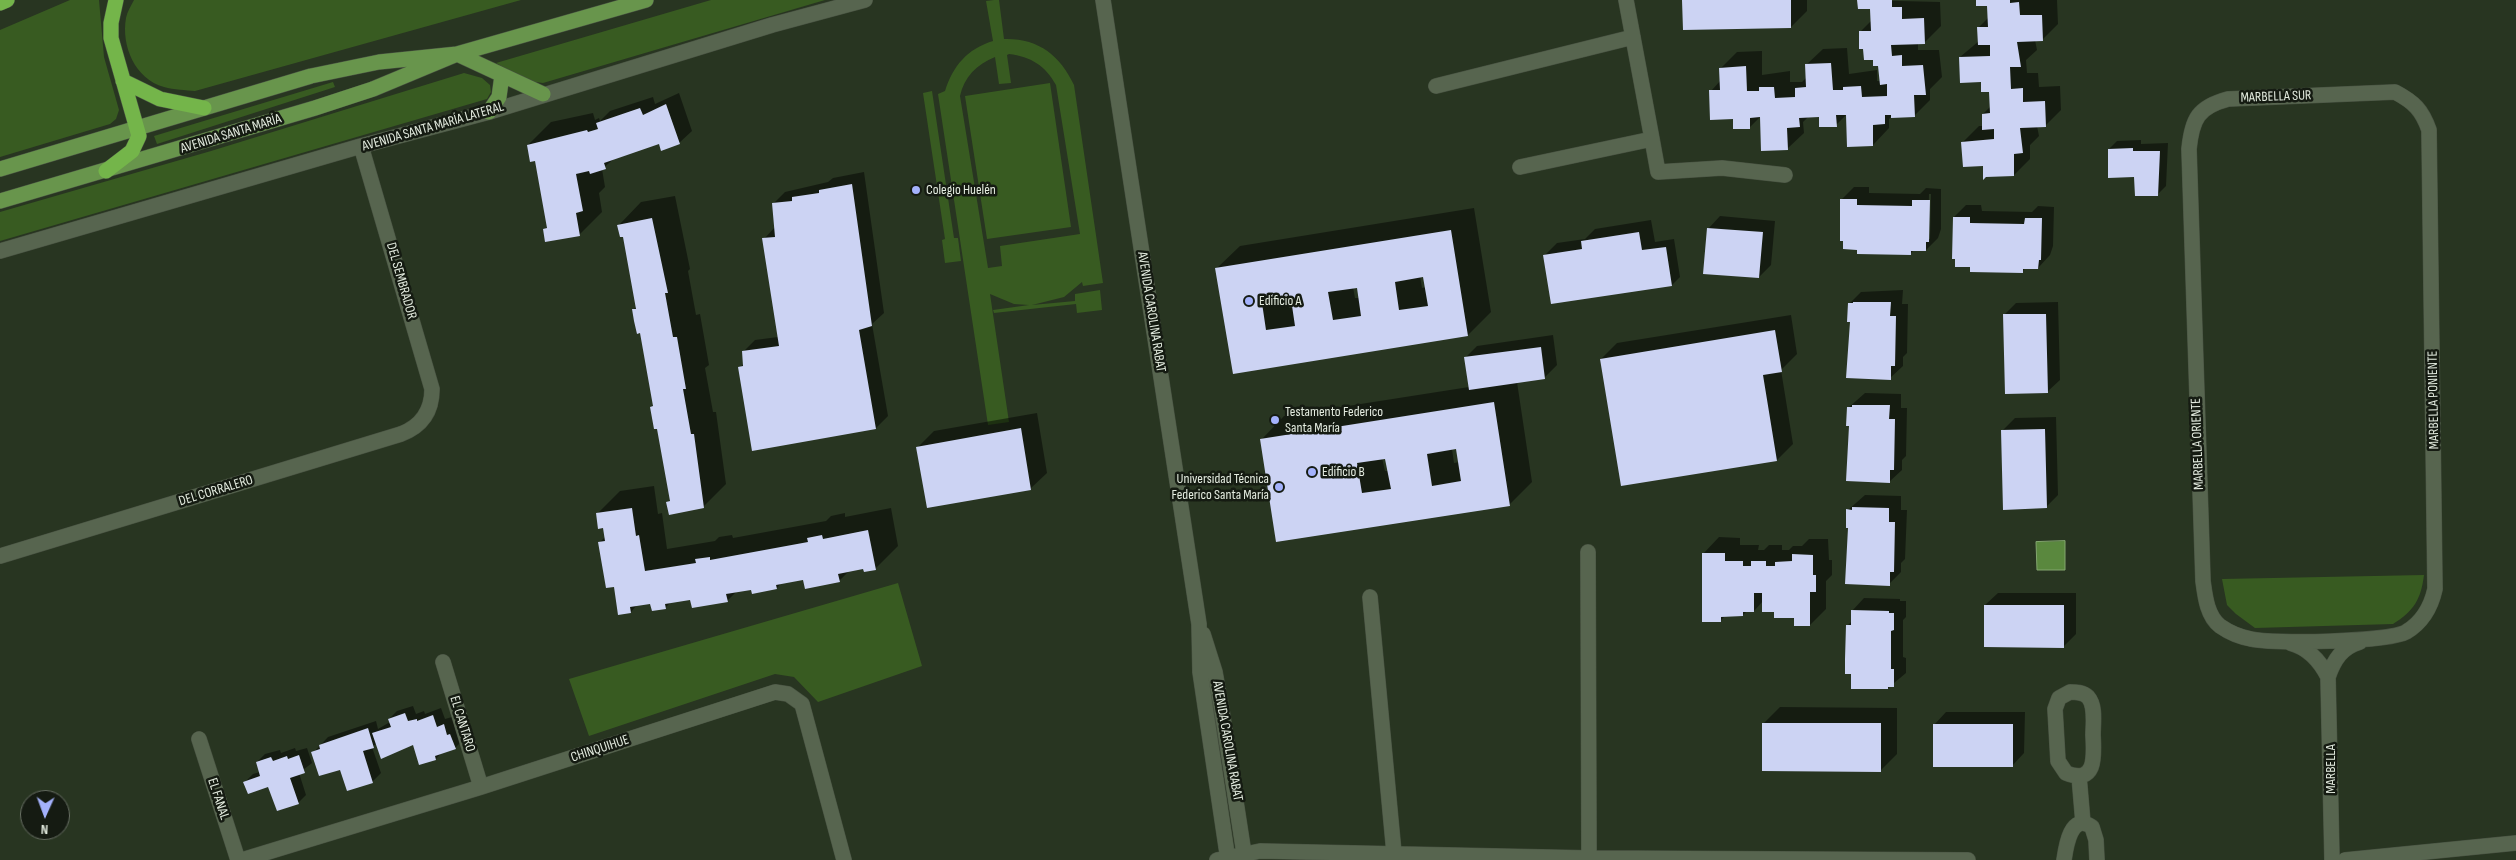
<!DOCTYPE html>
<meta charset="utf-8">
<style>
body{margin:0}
#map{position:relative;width:2516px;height:860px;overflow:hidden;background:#283521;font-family:"Sofia Sans Condensed",sans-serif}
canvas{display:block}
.north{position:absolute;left:20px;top:790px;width:50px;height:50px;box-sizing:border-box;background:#151b12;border:1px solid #686f64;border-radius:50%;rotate:182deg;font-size:14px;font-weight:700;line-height:20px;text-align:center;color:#e4ece0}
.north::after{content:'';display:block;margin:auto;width:18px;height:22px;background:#a4b2fc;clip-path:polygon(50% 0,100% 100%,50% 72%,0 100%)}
</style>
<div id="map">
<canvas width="2516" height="860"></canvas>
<div class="north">N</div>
</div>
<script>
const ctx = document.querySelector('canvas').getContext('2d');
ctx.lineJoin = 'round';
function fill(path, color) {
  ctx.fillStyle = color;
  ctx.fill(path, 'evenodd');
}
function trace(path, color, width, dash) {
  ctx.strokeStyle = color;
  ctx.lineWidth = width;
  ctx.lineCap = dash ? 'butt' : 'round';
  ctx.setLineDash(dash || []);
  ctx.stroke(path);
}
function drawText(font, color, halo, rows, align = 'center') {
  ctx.font = font + ' "Sofia Sans Condensed",sans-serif';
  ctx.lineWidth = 5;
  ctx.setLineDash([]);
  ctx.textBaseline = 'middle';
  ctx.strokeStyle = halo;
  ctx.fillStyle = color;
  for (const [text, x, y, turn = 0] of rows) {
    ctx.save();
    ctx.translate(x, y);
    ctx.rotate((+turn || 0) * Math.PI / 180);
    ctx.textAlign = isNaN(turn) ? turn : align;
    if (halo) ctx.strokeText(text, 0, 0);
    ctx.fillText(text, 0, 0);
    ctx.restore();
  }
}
const green = new Path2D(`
 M70,0H99L104,57L119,110L116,119L110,124L0,157V30Z
 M134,0H521L195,91C186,90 174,90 164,87C135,79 121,46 126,18C127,12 131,6 134,0Z
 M711,0H825L543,83L527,81L496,63Z
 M994,0H999L1004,39C1038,38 1060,55 1074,85L1103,283L1083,286L1082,282L1064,297L1032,305L1075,301V294L1100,290L1102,310L1077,313L1076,304L994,313L993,310L1029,305L1014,304L990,294L1009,422L988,425L938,94L945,91C953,66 967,49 993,41L986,1ZM1009,54C1031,57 1045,65 1056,85L1080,234L1000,246L1002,266L988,268L960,96C964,77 977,64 995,57L999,84L1011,83L1007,55Z
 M464,73L482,78L490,85L491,92L487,99L0,241V212L211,151Z
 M333,82L335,87L157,144L154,136Z
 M1050,83L1071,227L987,239L965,96Z
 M932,91L954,238H958L961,261L945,263L942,240L945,239L923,93Z
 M2424,575C2421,599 2414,611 2393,624L2255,628L2236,614L2227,605L2222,579Z
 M898,583L922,666L818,702L794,677L775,674L589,736L569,679Z`);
const water = new Path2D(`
 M2065,541V570H2037L2036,542Z`);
const shadow = new Path2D(`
 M1683,0H1807V11L1791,27Z
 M1859,0L1940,2L1941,26L1925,42L1918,43V50H1939L1942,77L1930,89V100L1914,116L1891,117L1889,119V128L1873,145L1847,114L1836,125L1820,116H1809L1803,122L1804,133L1787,149L1761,116L1750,127L1734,118L1711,91L1721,80V68L1737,52L1762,51V75L1790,71V82H1802L1807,77L1806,65L1823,49L1847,48L1849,74L1877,70V81H1881L1879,65L1860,32L1872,20L1871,7Z
 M1977,0H2057L2058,24L2042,40H2035L2037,50L2026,60L2027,73H2038L2039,87L2060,86L2061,110L2045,126H2037L2039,136L2030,145V159L2014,175L1988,176L1985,178L1984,165L1963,142L1979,126H1984L1983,114L1991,106V91L1960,57L1979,41L1978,28L1989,17V5Z
 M679,93L692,131L679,143H660L615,158L602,169L605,187L599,193L602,212L580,234L544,230L548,226L536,160L528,145L551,122L593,113L595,120L599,118L600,121L610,111L653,97L655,104Z
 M2141,140V144L2168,143L2166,186L2158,194L2109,149L2117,141Z
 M864,172L884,313L872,324L888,416L876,428L740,368L744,363L743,352L755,340L778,337L764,239L775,227L773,204L785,192L828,182L833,178Z
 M1854,187H1869V193L1920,194L1926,188L1941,189V229L1938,238L1926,250H1914L1910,254L1842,199ZM1929,194H1931L1930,239H1928Z
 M675,196L690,269L688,271L696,315L700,314L709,365L705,368L713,412H716L726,484L703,507L668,502L671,499L658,427L651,407L654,404L641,332L633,310L637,306L624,235L619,225L641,202Z
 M1966,205H1981L1982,211L2032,212L2038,206L2054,207L2053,246L2050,255L2038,268L2026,267L2023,271L1971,266L1954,217Z
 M1474,208L1491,312L1468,335L1234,372L1217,268L1240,246ZM1420,276H1424L1426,287L1422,288ZM1358,286L1359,298H1355L1353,287ZM1287,298H1292L1294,308H1289Z
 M1720,216L1775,221L1771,265L1759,277L1708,229Z
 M1651,220L1655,242L1674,239L1680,277L1672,285L1545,255L1557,243L1585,239L1595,229Z
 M1903,290L1902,304H1908L1907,353L1903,357V366L1890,378L1851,321L1849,304L1861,292Z
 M2058,302L2060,380L2047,392L2004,315L2016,303Z
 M1791,315L1797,354L1781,370L1793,444L1777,460L1622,484L1601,359L1617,343Z
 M1553,335L1557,365L1545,377L1517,382L1532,482L1509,505L1277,540L1262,439L1284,416L1469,387L1465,358L1477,346ZM1457,448L1460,462L1454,463L1452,449ZM1387,457L1389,471H1385L1382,458Z
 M1865,393L1901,394V408H1907L1906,456L1902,460V470L1889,482L1850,424L1848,408Z
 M1037,413L1047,473L1030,489L918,447L934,431Z
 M2056,417L2058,495L2046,507L2003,430L2015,418Z
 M654,486L658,514L662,513L667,549L715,541L719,537L732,535L733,538L826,521L831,516L845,513V517L891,508L898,546L875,569L864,567L850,570L839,581L804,578L782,582L777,588L753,593L752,588L737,591L727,601L691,598L671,602L665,608L651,603L637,605L631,612L615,586L600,542L606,536L604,527L597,514L620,491Z
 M1865,495L1901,496V510H1907L1905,559L1901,563V572L1889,584L1849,565L1848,510Z
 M1719,537L1740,538V545H1759L1758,550H1764L1769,545H1782V550H1789L1793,546H1802L1809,539H1828L1829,560H1832V575L1826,581V609L1810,625L1776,611L1763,601L1754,611H1747L1743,615H1726L1721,620L1703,554Z
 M1998,593H2076V634L2064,646L1985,605Z
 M1864,598L1900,599V601H1906V617L1903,620V657L1906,658V673L1888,688L1852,673L1847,626L1852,621V611Z
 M413,706L416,714L424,711L425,714L441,708L445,719L452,717L463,740L455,748L442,752L436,759L420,764L413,743H377L372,747L381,773L372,782L313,753L328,737L376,721L378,729L390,722L389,719L397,711Z
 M1780,707L1897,708V754L1881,770L1763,724Z
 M1946,712H2025L2024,753L2012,766L1934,725Z
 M295,748L296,751L307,748L312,763L299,773L306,795L298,803L269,785L245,782L253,774L260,772L257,762L265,754L280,750L281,753Z`);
const building = new Path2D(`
 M1682,0H1791V28L1683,30Z
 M1857,0H1892V7H1902V19L1924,18L1925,44L1891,45L1892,56L1902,55V66L1923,65L1926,95H1914L1915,117L1891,118V115H1885V124L1873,125V146L1847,147L1846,115H1836L1837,127H1819V117L1799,118L1800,127L1787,128L1788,150L1761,151L1760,117L1750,118V129H1733V119L1710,120L1709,90H1720L1719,68L1746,66L1747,91H1759V87H1774L1775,98L1795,97V88L1806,87L1805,64L1831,63L1833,90H1843V87L1861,86L1862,97L1887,96V84L1880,85L1878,66H1873V60H1864L1863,49H1859V31H1871L1870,9H1858Z
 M1976,0H2010V3L2019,2L2020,15H2042L2043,41L2017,42L2021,67H2010L2011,89L2023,88V102L2045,101L2046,127L2020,128L2023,153L2014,154V176L1986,177L1983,180V166L1963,167L1961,142L1994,139V129L1982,130V114L1990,113L1989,92H1981V82L1960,83L1959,57L1990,56V45H1978L1977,27H1988L1987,6H1976Z
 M666,104L680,144L661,151L659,144L604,163L606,169L590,174L589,171L576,174L583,211L576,213L580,236L545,242L543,229L547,228L535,161L530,162L527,145L587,130L588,132L598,129L596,123L640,108L643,115Z
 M2133,148V151H2160L2158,196H2135L2134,177L2108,178V149Z
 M852,184L872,326L859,330L876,429L752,451L738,367L743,366L742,351L779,346L762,238L775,237L772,203L792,201V197L819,193V190Z
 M1840,199H1857V205L1912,206V200H1930L1929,242H1926V251H1911V255L1857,254V250L1843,249V241H1840Z
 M1953,217H1970V223L2024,224L2025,218H2042L2041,260H2039L2038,269H2023V273L1970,272V267H1955V259H1952Z
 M652,218L668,293H665L673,337H677L686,389H683L691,434H694L704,508L669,515L666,502L670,501L657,429H654L650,407L653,406L640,333L637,334L634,321L632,309H636L623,237H620L617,225Z
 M1707,228L1763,232L1759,278L1703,274Z
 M1451,230L1468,336L1233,374L1215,268ZM1423,277L1428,306L1399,310L1395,282ZM1357,288L1361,316L1333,320L1328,292ZM1291,299L1295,326L1266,330L1262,303Z
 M1639,232L1642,250L1666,247L1672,286L1551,304L1543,255L1582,249L1581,241Z
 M1853,302H1891L1890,316H1896L1895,366H1891V380L1846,378L1850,322H1847L1848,303H1853Z
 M2003,314H2046L2048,393L2005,394Z
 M1775,330L1782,372L1763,375L1777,461L1621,486L1600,359Z
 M1541,347L1545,379L1469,390L1464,357Z
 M1494,402L1510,506L1276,542L1260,439ZM1456,449L1461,481L1432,486L1427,454ZM1385,459L1391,489L1362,493L1357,463Z
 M1852,405H1890L1889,419H1895L1894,470H1890V483L1846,481L1849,426H1846L1847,407H1852Z
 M1021,428L1031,490L927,508L916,447Z
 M2045,429L2047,508L2003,510L2001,430Z
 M1852,507L1889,508V522H1895L1894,572H1890V586L1845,584L1848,528H1846V509L1852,510Z
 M632,508L636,536L639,535L645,571L696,563L695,559L710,557V560L808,542L807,538L822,535L823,539L868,530L876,570L864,572L863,569L838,574L840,582L805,589L803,580L776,585L777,589L752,594L751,590L726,594L728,602L692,608L690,600L665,604L666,609L652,611L650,604L630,607L631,613L618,615L614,587L606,588L598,542L605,541L603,528L598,529L596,513Z
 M1702,553H1725V561H1743V566H1751V561H1766V566H1775V562L1792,561V554L1813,555V575H1816V592H1810V626H1794V618H1774V612H1762V593H1754V612H1743V616L1721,617V622H1702Z
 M1984,605H2064V648L1984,647Z
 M1851,610L1889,611V613H1894V630L1891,631V669H1894V687H1888V689H1851V674H1845V659L1846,625H1851Z
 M405,713L408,721L417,719V721L433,715L437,727L444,724L447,735L450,734L456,749L435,756L436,760L419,765L413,745L381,759L372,733L391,727L388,719Z
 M1762,723H1881V772L1762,771Z
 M1933,724H2013V767H1933Z
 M368,728L374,748L363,751L373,783L347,791L340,770L319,776L311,752L320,749L319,745Z
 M299,755L305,773L290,778L299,804L277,811L268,787L248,794L243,782L260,776L256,762L271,757L273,761L287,756L288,759Z`);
const minor = new Path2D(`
 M1103,0L1199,624L1200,672L1228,860
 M1626,0L1652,139
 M1436,86L1633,37
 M2395,92C2414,102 2422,110 2429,130L2435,589C2431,607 2423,622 2406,632C2388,642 2274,644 2251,639C2240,637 2230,633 2220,626C2207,616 2205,596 2203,581L2189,149C2192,119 2198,107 2228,99Z
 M1520,167L1652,139L1658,172L1722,168L1785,175
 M0,251L361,146L489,112L772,25L865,0
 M1588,552L1589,858
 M0,556L401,434C422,426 432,411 432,389L361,146
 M1370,597L1394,853
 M1203,634L1215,672L1222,711L1245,860
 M2290,643C2309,648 2320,661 2328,677
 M443,662L481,787
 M2070,692C2076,692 2083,692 2088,697C2096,706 2093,724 2093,735C2094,755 2097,785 2066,773L2058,761L2055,709L2059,698Z
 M199,739L238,860
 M2079,776L2083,823
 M242,860L481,787L775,692L788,694L802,704L844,860
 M1217,860L1260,851L1589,858L1968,860
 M2064,860C2066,846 2071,812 2092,827L2096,840L2097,860
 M2332,860L2328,677C2334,660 2342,647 2360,642
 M2345,860L2516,843`);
const major = new Path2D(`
 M489,112L499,97L502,75
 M0,169L311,76L379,62L457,54L543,94
 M0,201L315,108L373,89L457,54L646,0`);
const highway = new Path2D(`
 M0,3L7,0
 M123,81L160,99L204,108
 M106,171L132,151L139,136L111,38V23L116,0`);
const markers = [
 [916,190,5,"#a4b2fc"],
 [1249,301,5,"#a4b2fc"],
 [1275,420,5,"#a4b2fc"],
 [1312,472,5,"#a4b2fc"],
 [1279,487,5,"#a4b2fc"]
];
const streetNames = [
 ["MARBELLA SUR",2276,97,-2],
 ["AVENIDA SANTA MARÍA LATERAL",433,127,-16],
 ["AVENIDA SANTA MARÍA",231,134,-17],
 ["DEL SEMBRADOR",401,281,74],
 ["AVENIDA CAROLINA RABAT",1151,312,81],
 ["MARBELLA PONIENTE",2434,400,-91],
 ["MARBELLA ORIENTE",2198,444,-92],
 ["DEL CORRALERO",216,491,-17],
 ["EL CANTARO",462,724,73],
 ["AVENIDA CAROLINA RABAT",1227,741,80],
 ["CHINQUIHUE",600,749,-18],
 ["MARBELLA",2331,769,-90],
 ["EL FANAL",218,799,72]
];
const poiNames = [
 ["Colegio Huelén",926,190],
 ["Edificio A",1259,301],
 ["Testamento Federico",1285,412],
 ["Santa María",1285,428],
 ["Edificio B",1322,472],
 ["Universidad Técnica",1269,479,"right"],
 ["Federico Santa María",1269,495,"right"]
];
fill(green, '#385b21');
fill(water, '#5a883e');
trace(water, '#83a66f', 1);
fill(shadow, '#0007');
fill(building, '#ccd3f3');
trace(minor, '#485242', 16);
trace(major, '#485242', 16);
trace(highway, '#485242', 16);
trace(minor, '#57654f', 15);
trace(major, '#68954c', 15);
trace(highway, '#74b54a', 15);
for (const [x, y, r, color] of markers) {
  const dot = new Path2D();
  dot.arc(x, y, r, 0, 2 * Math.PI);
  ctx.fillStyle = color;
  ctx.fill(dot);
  trace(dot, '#151b12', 2);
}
drawText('14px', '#e4ece0', '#151b12', streetNames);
drawText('14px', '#e4ece0', '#151b12', poiNames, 'left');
</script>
